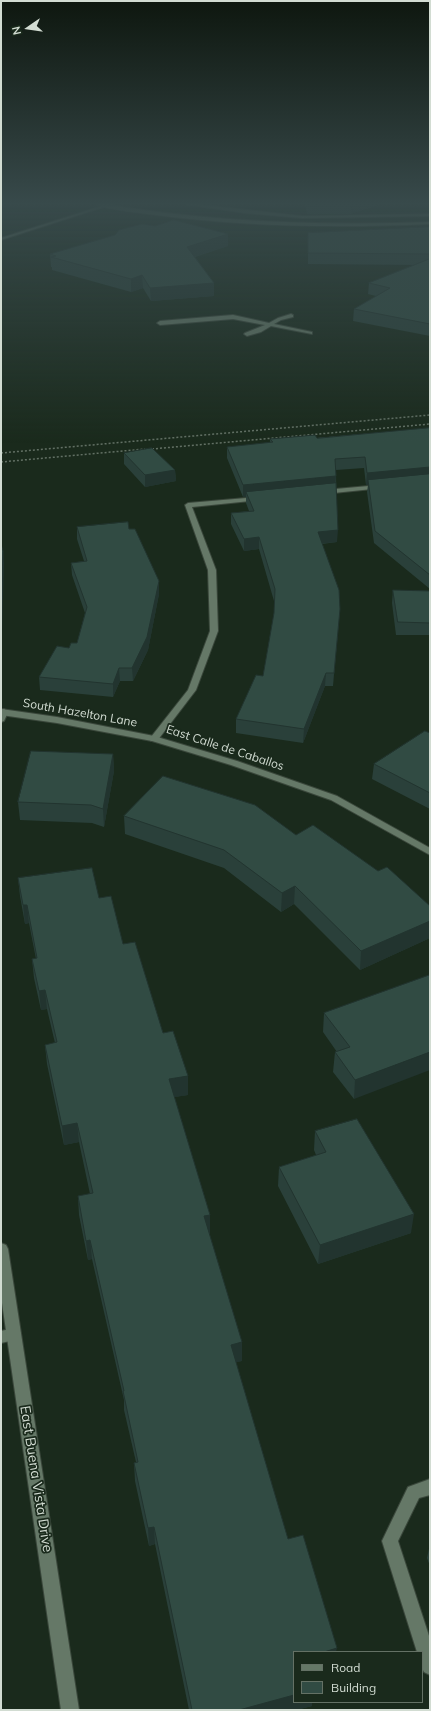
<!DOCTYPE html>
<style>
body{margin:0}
#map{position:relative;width:431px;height:1711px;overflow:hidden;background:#1a2a1c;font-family:Mulish,sans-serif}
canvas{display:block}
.frame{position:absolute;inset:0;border:2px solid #d2dcd2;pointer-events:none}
.legend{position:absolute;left:293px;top:1651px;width:130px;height:52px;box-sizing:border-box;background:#1a2a1c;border:1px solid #647165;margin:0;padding:5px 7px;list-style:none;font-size:12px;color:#d2dcd2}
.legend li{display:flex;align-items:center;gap:8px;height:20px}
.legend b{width:20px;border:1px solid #647165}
.north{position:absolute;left:8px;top:8px;width:40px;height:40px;-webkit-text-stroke:3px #1a2a1c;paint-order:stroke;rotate:257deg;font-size:11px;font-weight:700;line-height:16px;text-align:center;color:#d2dcd2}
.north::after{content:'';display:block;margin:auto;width:14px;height:18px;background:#d2dcd2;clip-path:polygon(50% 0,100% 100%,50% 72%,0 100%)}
</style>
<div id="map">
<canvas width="431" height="1711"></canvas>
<div class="frame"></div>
<ul class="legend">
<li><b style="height:5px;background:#657867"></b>Road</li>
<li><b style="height:11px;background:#314b43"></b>Building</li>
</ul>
<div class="north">N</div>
</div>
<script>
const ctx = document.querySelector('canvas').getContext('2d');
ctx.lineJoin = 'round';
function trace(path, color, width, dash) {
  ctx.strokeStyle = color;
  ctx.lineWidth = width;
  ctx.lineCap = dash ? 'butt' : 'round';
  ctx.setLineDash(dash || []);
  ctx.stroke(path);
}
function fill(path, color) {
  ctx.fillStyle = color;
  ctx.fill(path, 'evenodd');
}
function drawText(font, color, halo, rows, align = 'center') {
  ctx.font = font + ' Mulish,sans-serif';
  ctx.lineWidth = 3.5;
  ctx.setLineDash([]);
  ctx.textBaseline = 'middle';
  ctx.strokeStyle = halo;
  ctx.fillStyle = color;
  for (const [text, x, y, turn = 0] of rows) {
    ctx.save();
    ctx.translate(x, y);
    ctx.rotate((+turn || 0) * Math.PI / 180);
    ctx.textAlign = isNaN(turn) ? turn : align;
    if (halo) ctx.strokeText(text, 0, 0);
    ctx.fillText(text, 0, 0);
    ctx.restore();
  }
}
const path = new Path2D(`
 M152,449L430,424
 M1,453L430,415
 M1,462L145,449`);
const service = new Path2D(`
 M291,314L293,315V317L281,320L274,324L312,332V334L271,326L261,332L247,336L244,334L245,333L265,325L233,319L160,325L157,323L160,321L233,315L269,323L278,318Z
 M14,1328L19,1329L21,1334L19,1339L1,1343V1331Z
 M430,1479V1495L419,1498L398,1541L430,1639V1675L424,1672L422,1668V1652H417L382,1541L408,1487Z`);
const minor = new Path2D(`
 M108,204H113L1,240V238Z
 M380,485L382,486V488L324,494L321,492L324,490Z
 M258,497L261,499L260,500L192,507L216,570L218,631L196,690L157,741H151L150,739L151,737L188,690L210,631L208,570L185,505L188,503Z
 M4,709L8,712L4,721L1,722V710Z
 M1,1243L6,1245L8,1249L79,1710H61L1,1296Z`);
const tertiary = new Path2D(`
 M96,204H103C212,222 320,226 430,222V224C338,228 247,227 156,215C142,213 106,210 96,204Z
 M185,204H193L302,216L430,214V216L302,218L244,213Z
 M1,709L57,717L154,736L237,761L337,796L430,848V855L331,800L231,765L152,741L57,723L1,715Z`);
const wall = new Path2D(`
 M305,204H381L351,214H307Z
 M430,227V336L353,321L354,309L376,296L368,294L369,283L415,265L308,264V233Z
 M228,246L195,257L214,283V296L151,301L143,288L131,292L52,270V267H51L50,254Z
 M430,428V589L374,543L367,492L368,485H366L364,468L336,470L337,542L322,544L340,609L333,686H325L303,743L236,733V719L263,676L274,613V601L259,549L244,551L231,524V513L249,511L246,503V497H243L227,458V447L270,443V439L317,438Z
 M124,453L175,470L176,481L145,487L124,464Z
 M77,527L129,529L159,581V594L148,650L133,681H120L113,697L40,690L39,677L69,648L77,643L85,613L72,575L71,563L84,561L77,539Z
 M393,590L430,591V635H396L392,603Z
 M430,733V809L372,779L374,764Z
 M113,754L114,771L104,827L92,823L20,820L18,802Z
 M124,816L296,835L378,871L430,906V938L360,970L294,904L281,912L224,868L125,834Z
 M18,878L99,898L123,944L163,1033L188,1095L174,1097L210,1215V1234H209L242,1361L236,1362L294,1652L312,1706L296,1710H189L155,1544L149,1546L135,1481L134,1463L136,1462L124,1410V1400L92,1259L88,1260L79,1215L78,1196L90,1194L79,1142L64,1145L47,1064L45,1045L55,1043L47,1009L41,1010L34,978L32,959H36L29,923L25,924L20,896Z
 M430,975L354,1099L333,1072L335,1052H337L323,1032L324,1013Z
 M315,1131L411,1233L318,1264L278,1186L279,1167L316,1155L314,1150Z
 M430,1544V1566L427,1558Z`);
const shadedWall = new Path2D(`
 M355,204H381L351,214V205Z
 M228,234V246L187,259V247Z
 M142,275L143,288L131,292V279Z
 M214,283V296L151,301L150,288Z
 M430,467V479L368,480V485H366L367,473Z
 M175,470L176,481L145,487V475Z
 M336,476L335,488L246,492V497H243V485Z
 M338,530L337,542L317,544L318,532Z
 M259,537V549L244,551V539Z
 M3,551L4,563L1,667V613Z
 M159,581V594L148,650L133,681L132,668Z
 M340,609L339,622L333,686L334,673Z
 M119,668L120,681L113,697V684Z
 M326,673L325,686L303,743L304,729Z
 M113,754L114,771L104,827L103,809Z
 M295,886L294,904L281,912L282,893Z
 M23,905H27L29,923L25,924Z
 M430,921V938L360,970L361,951Z
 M45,990L47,1009L41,1010L39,991Z
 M430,1052V1070L354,1099L355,1080Z
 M188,1076V1095L169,1098V1079Z
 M77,1123L79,1142L64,1145L62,1126Z
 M414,1214L411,1233L318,1264L320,1245Z
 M210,1215V1234L204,1235V1216Z
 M90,1240L92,1259L88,1260L86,1241Z
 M242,1342V1361L231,1363V1345Z
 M154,1527L155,1544L149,1546L148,1528Z
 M337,1648L336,1652H324Z
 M294,1695V1702H312V1706L296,1710H239Z`);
const building = new Path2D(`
 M307,204H355L351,205L307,206Z
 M174,220L228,234L187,247L214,283L150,288L142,275L131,279L51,257L56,256L50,254L115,235L119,230L142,224L155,226Z
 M430,227V254L308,253V233Z
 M430,259V324L354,309L390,288L369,283Z
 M430,428V467L367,473L365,457L335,459L336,476L243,485L227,447L273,442L270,439L315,435L317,438Z
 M152,448L175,470L145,475L124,453Z
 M430,474V575L375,531L368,480Z
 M336,483L338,530L318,532L339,590L340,609L334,673H326L304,729L236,719L256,675L263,676L274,613L275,589L259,537L244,539L231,513L254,511L246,492Z
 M128,522L129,529H135L159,581L147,637L132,668H119L113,684L39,677L57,646L69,648L71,643H77L87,607L71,563L87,561L77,527Z
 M1,544L3,551L1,613Z
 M393,590L430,591V623L398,622Z
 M425,731L430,733V793L374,764Z
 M31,751L113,754L103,809L91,805L18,802Z
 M163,776L255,805L296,835L313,825L378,871L387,867L430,906V921L361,951L295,886L282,893L224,850L124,816Z
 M92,868L99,898L111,896L123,944L135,942L163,1033L173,1031L188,1076L169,1079L210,1215L204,1216L242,1342L231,1345L288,1539L303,1535L337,1648L324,1652H294V1695L239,1710H192L154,1527L148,1528L134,1463L138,1462L123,1391H124L90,1240L86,1241L78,1196L93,1193L77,1123L62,1126L45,1045L57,1042L45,990L39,991L32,959L37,958L27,905H23L18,878Z
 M430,975V1052L355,1080L335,1052L350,1047L324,1013Z
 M357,1119L414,1214L320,1245L279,1167L326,1152L315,1131Z`);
const streetNames = [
 ["South Hazelton Lane",80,713,10],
 ["East Calle de Caballos",225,748,18]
];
const nearStreetnames = [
 ["East Buena Vista Drive",36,1479,81]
];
trace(service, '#3a473b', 2);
trace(minor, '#3a473b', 2);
trace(tertiary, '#3a473b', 2);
trace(path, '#627064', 1.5, [2, 2]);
fill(service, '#657867');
fill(minor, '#657867');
fill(tertiary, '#657867');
fill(wall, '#2a403a');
fill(shadedWall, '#22342f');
fill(building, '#314b43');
trace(building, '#22342f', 1);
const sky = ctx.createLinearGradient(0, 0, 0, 443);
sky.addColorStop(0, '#0e170f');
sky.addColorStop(0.46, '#384a4b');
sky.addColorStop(1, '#384a4b00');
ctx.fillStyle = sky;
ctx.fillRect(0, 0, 431, 443);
drawText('12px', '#d2dcd2', '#1a2a1c', streetNames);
drawText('14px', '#d2dcd2', '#1a2a1c', nearStreetnames);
</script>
